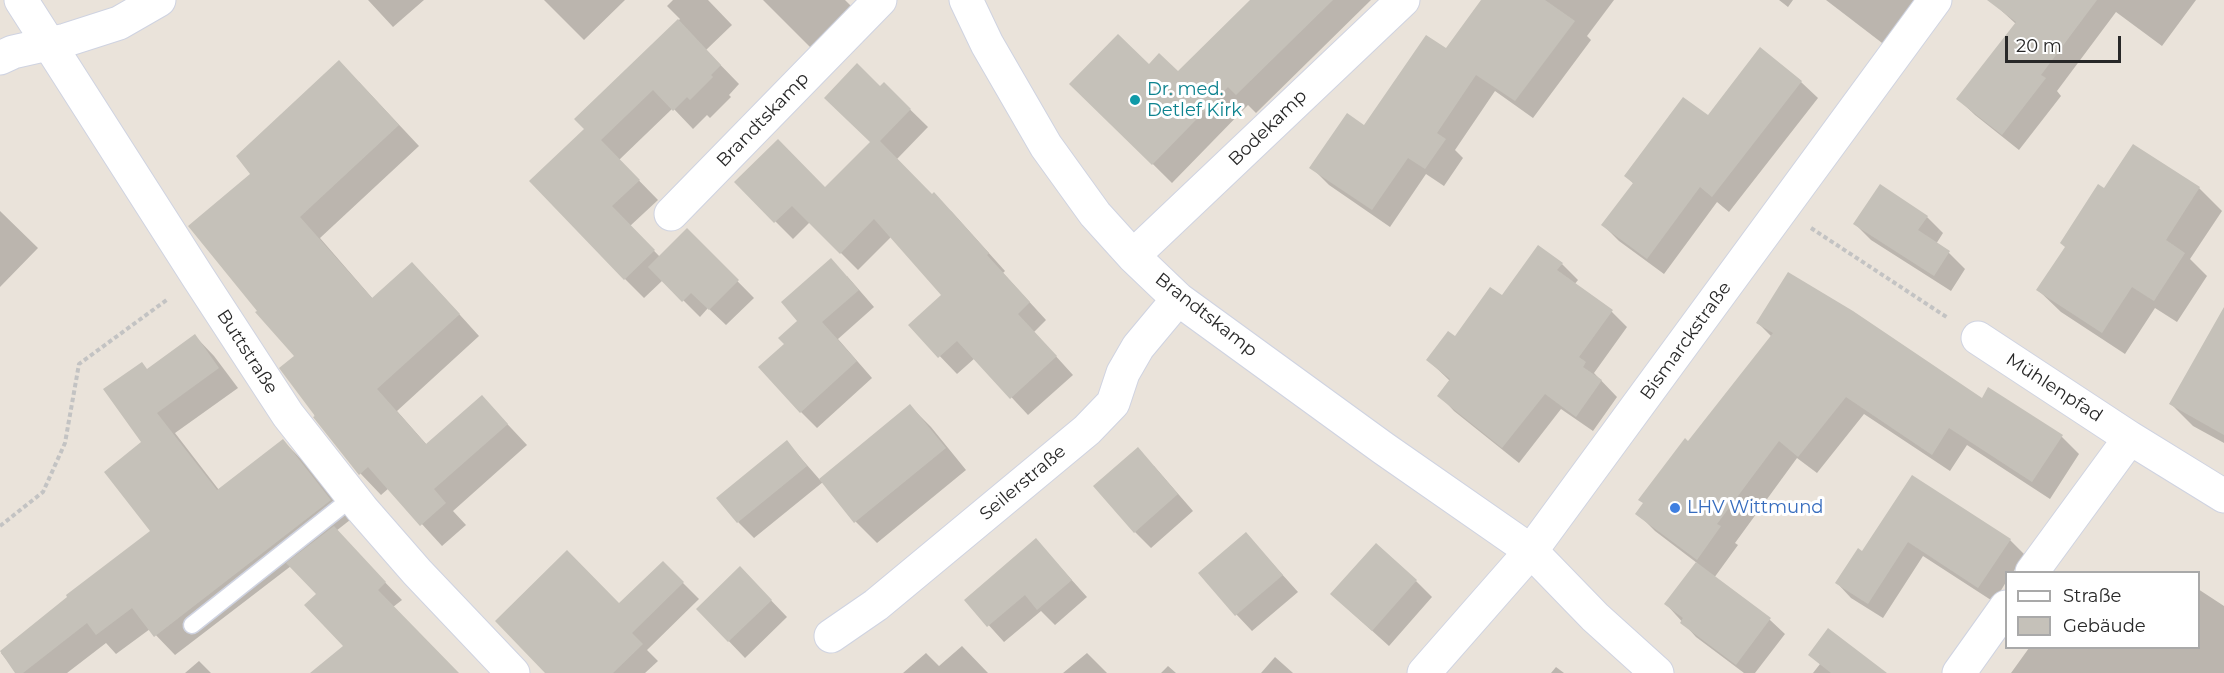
<!DOCTYPE html>
<meta charset="utf-8">
<style>
body{margin:0}
#map{position:relative;width:2224px;height:673px;overflow:hidden;background:#eae3da;font-family:Montserrat,sans-serif}
canvas{display:block}
.legend{position:absolute;left:2005px;top:571px;width:195px;height:78px;box-sizing:border-box;background:#fff;border:2px solid #a9a9a9;margin:0;padding:8px 10px;list-style:none;font-size:18px;color:#282828}
.legend li{display:flex;align-items:center;gap:12px;height:30px}
.legend b{width:30px;border:2px solid #a9a9a9}
.scale{position:absolute;left:2005px;top:36px;width:116px;height:27px;box-sizing:border-box;border:3px solid #282828;border-top:0;padding-left:8px;font-size:18px;line-height:21px;white-space:nowrap;color:#282828;-webkit-text-stroke:4px #fff;paint-order:stroke}
</style>
<div id="map">
<canvas width="2224" height="673"></canvas>
<ul class="legend">
<li><b style="height:8px;background:#fff"></b>Straße</li>
<li><b style="height:16px;background:#c5c1b9"></b>Gebäude</li>
</ul>
<div class="scale">20 m</div>
</div>
<script>
const ctx = document.querySelector('canvas').getContext('2d');
ctx.lineJoin = 'round';
function fill(path, color) {
  ctx.fillStyle = color;
  ctx.fill(path, 'evenodd');
}
function trace(path, color, width, dash) {
  ctx.strokeStyle = color;
  ctx.lineWidth = width;
  ctx.lineCap = dash ? 'butt' : 'round';
  ctx.setLineDash(dash || []);
  ctx.stroke(path);
}
function drawText(font, color, halo, rows, align = 'center') {
  ctx.font = font + ' Montserrat,sans-serif';
  ctx.lineWidth = 6;
  ctx.setLineDash([]);
  ctx.textBaseline = 'middle';
  ctx.strokeStyle = halo;
  ctx.fillStyle = color;
  for (const [text, x, y, turn = 0] of rows) {
    ctx.save();
    ctx.translate(x, y);
    ctx.rotate((+turn || 0) * Math.PI / 180);
    ctx.textAlign = isNaN(turn) ? turn : align;
    if (halo) ctx.strokeText(text, 0, 0);
    ctx.fillText(text, 0, 0);
    ctx.restore();
  }
}
const shadow = new Path2D(`
 M368,0H424L393,27Z
 M544,0H625L584,40Z
 M673,0H708L732,25L706,50L739,84L729,95L731,97L710,118L707,115L693,129L673,108L619,160L658,200L630,226L660,257L687,230L754,298L726,325L708,308L700,317L663,280L644,298L625,279L586,129L576,119L680,19L667,6Z
 M763,0H845L853,8L812,49Z
 M1252,0H1371L1256,113L1248,105L1172,183L1072,84L1149,66L1178,73Z
 M1483,0H1614L1587,36L1591,40L1533,118L1495,91L1455,150L1463,158L1444,186L1426,174L1390,227L1329,185L1311,167L1365,127L1446,50Z
 M1779,0H1793L1788,7Z
 M1826,0H1917L1886,46Z
 M1993,0H2196L2162,46L2116,12L2057,91L2061,96L2019,150L1975,115L1958,99L2016,24L1992,2Z
 M1760,50L1801,82L1818,98L1729,212L1717,202L1664,274L1619,241L1603,225L1634,184L1626,176L1708,117Z
 M359,82L419,146L320,238L373,299L432,284L479,336L397,411L427,445L482,397L527,445L453,511L466,525L442,546L389,488L381,495L361,474L315,417L296,356L190,226Z
 M884,84L928,127L897,159L932,196L952,212L1005,271L1003,273L1046,320L1034,332L1073,375L1028,415L975,358L957,374L910,325L943,295L891,237L858,270L810,222L793,239L736,182L825,189L872,143L880,88Z
 M2133,146L2199,188L2222,211L2190,259L2207,276L2177,322L2155,308L2125,354L2061,312L2038,290Z
 M0,211L38,248L0,287Z
 M1927,217L1943,233L1936,244L1949,253L1965,269L1951,291L1871,240L1855,224Z
 M1562,264L1578,280L1574,285L1612,312L1627,327L1594,373L1617,397L1593,431L1561,409L1519,463L1454,411L1439,395L1450,381L1428,360L1502,297Z
 M847,276L874,307L838,339L872,378L817,428L801,412L786,344Z
 M1758,323L1982,400L2062,437L2079,454L2050,499L1967,445L1950,471L1864,414L1817,473L1797,458L1735,543L1738,545L1714,578L1770,620L1785,634L1755,673H1744L1696,637L1666,604L1697,563L1655,531L1637,513L1688,443L1772,337Z
 M2224,333V443L2193,426L2171,404Z
 M195,336L214,356L238,388L175,433L219,490L283,441L303,461L350,520L336,531L402,600L393,607L457,673H313L345,647L318,594L291,566L175,655L150,629L116,654L106,643L67,673H17L1,653L152,532L144,443L147,370Z
 M910,406L931,427L966,470L877,543L856,522L823,482L754,538L738,522L787,442L820,480Z
 M1154,466L1193,511L1151,548L1135,532Z
 M1912,477L2010,540L2025,555L2013,572H2006V582L1994,602L1923,556L1883,618L1851,598L1837,583L1863,553Z
 M1246,534L1298,592L1252,631L1236,614Z
 M1036,540L1087,597L1055,625L1041,611L1004,642L966,600Z
 M663,563L699,599L647,650L658,661L645,673H547Z
 M740,568L787,617L745,658L698,609Z
 M1416,581L1432,597L1389,646L1349,610Z
 M2198,589L2224,606V673H2011L2029,648H2198Z
 M962,646L988,673H903L926,653L939,666Z
 M1087,653L1107,673H1063Z
 M1810,654L1883,673H1813L1820,664Z
 M1275,657L1293,673H1261Z
 M199,661L211,673H185Z
 M1168,666L1176,673H1161Z
 M1556,667L1564,673H1551Z`);
const building = new Path2D(`
 M1250,0H1333L1236,95L1228,87L1152,165L1069,84L1118,34L1149,64L1159,53L1178,71Z
 M1481,0H1545L1575,21L1515,101L1476,75L1437,133L1446,139L1425,169L1408,158L1372,210L1309,168L1347,113L1364,125L1426,35L1446,48Z
 M1987,0H2097L2041,75L2046,78L2002,135L1956,99L2016,22Z
 M678,19L721,65L711,75L713,77L690,100L687,97L673,111L653,90L601,140L640,180L612,206L655,250L624,280L529,181L584,129L574,119Z
 M1760,47L1802,81L1712,197L1700,187L1647,259L1601,225L1633,183L1624,176L1683,97L1708,115Z
 M339,60L399,125L300,217L372,298L412,262L460,314L377,389L426,444L482,395L508,424L434,489L446,503L420,526L368,467L359,475L313,417L315,416L279,368L294,356L255,312L257,311L188,226L250,174L236,156Z
 M857,63L880,86L884,82L911,109L880,141L932,194L934,192L989,253L987,255L1030,302L1018,314L1057,356L1010,399L957,341L938,358L908,325L941,295L874,219L840,254L792,206L774,223L734,182L778,139L825,187L870,142L824,98Z
 M2133,144L2200,187L2166,240L2185,253L2154,301L2132,287L2102,333L2036,290L2065,247L2060,243L2098,184L2104,188Z
 M1880,184L1928,216L1918,230L1950,251L1934,276L1853,224Z
 M687,228L739,280L709,310L691,293L682,302L648,267Z
 M1538,245L1563,263L1557,270L1613,310L1579,357L1586,362L1583,367L1602,380L1576,417L1545,394L1502,448L1437,396L1450,379L1426,360L1448,331L1455,336L1490,287L1502,295Z
 M831,258L859,290L822,322L857,361L800,413L758,367L784,344L778,338L797,321L781,302Z
 M1788,272L1853,311L1982,398L1988,387L2063,435L2032,482L1949,428L1932,455L1846,397L1798,457L1779,441L1717,524L1721,526L1697,560L1635,514L1643,503L1638,500L1685,438L1688,441L1773,333L1756,323Z
 M2224,307V435L2169,404Z
 M195,334L219,368L157,413L217,490L283,439L331,500L154,637L132,608L96,635L87,623L23,673H15L0,651L67,597L66,595L150,531L104,472L141,442L103,389L142,362L147,369Z
 M910,404L946,448L854,523L819,479Z
 M787,440L807,466L737,523L716,498Z
 M1138,447L1178,494L1134,533L1093,486Z
 M1912,475L2011,539L1978,588L1908,542L1868,604L1835,583L1858,548L1862,551Z
 M334,526L386,582L378,590L459,673H310L343,646L304,605L316,594L286,563Z
 M1246,532L1283,575L1235,616L1198,573Z
 M1036,538L1072,580L1037,610L1025,595L987,627L964,600Z
 M1376,543L1417,580L1372,631L1330,594Z
 M567,550L619,603L663,561L684,582L632,633L643,644L613,673H545L495,621Z
 M1696,562L1771,618L1736,665L1680,623L1683,618L1664,604Z
 M740,566L772,600L728,642L696,609Z
 M1828,628L1887,673H1831L1808,655Z`);
const path = new Path2D(`
 M1811,228L1948,318
 M0,526L43,492L65,443L79,364L168,299`);
const service = new Path2D(`
 M192,625L353,497`);
const minor = new Path2D(`
 M966,0L987,44L1046,146L1095,214L1133,256L1178,299L1383,448L1531,551L1595,617L1657,673
 M0,58L13,52L66,40L119,23L159,0
 M671,214L880,0
 M1133,256L1403,0
 M1978,338L2130,438
 M2032,572L2130,438L2224,496
 M831,636L876,605L1087,430L1113,403L1123,373L1138,347L1178,299
 M1959,673L2006,607`);
const tertiary = new Path2D(`
 M21,0L198,277L288,415L362,509L417,572L513,673
 M1424,673L1531,551L1935,0`);
const markers = [
 [1135,100,6,"#0f9aa8"],
 [1675,508,6,"#3f7fe0"]
];
const cultureNames = [
 ["Dr. med.",1147,90],
 ["Detlef Kirk",1147,111]
];
const streetNames = [
 ["Brandtskamp",763,120,-46],
 ["Bodekamp",1268,128,-44],
 ["Brandtskamp",1206,315,38],
 ["Bismarckstraße",1686,341,-54],
 ["Buttstraße",247,352,57],
 ["Mühlenpfad",2054,388,33],
 ["Seilerstraße",1023,483,-40]
];
const shopNames = [
 ["LHV Wittmund",1687,508]
];
fill(shadow, '#0003');
fill(building, '#c5c1b9');
trace(service, '#cfd3e1', 19);
trace(minor, '#cfd3e1', 35);
trace(tertiary, '#cfd3e1', 35);
trace(path, '#c3c3c3', 4, [4.5, 3]);
trace(service, '#fff', 16);
trace(minor, '#fff', 33);
trace(tertiary, '#fff', 33);
for (const [x, y, r, color] of markers) {
  const dot = new Path2D();
  dot.arc(x, y, r, 0, 2 * Math.PI);
  ctx.fillStyle = color;
  ctx.fill(dot);
  trace(dot, '#fff', 2);
}
drawText('18px', '#0d838f', '#fff', cultureNames, 'left');
drawText('18px', '#282828', '#fff', streetNames);
drawText('18px', '#366cbe', '#fff', shopNames, 'left');
</script>
